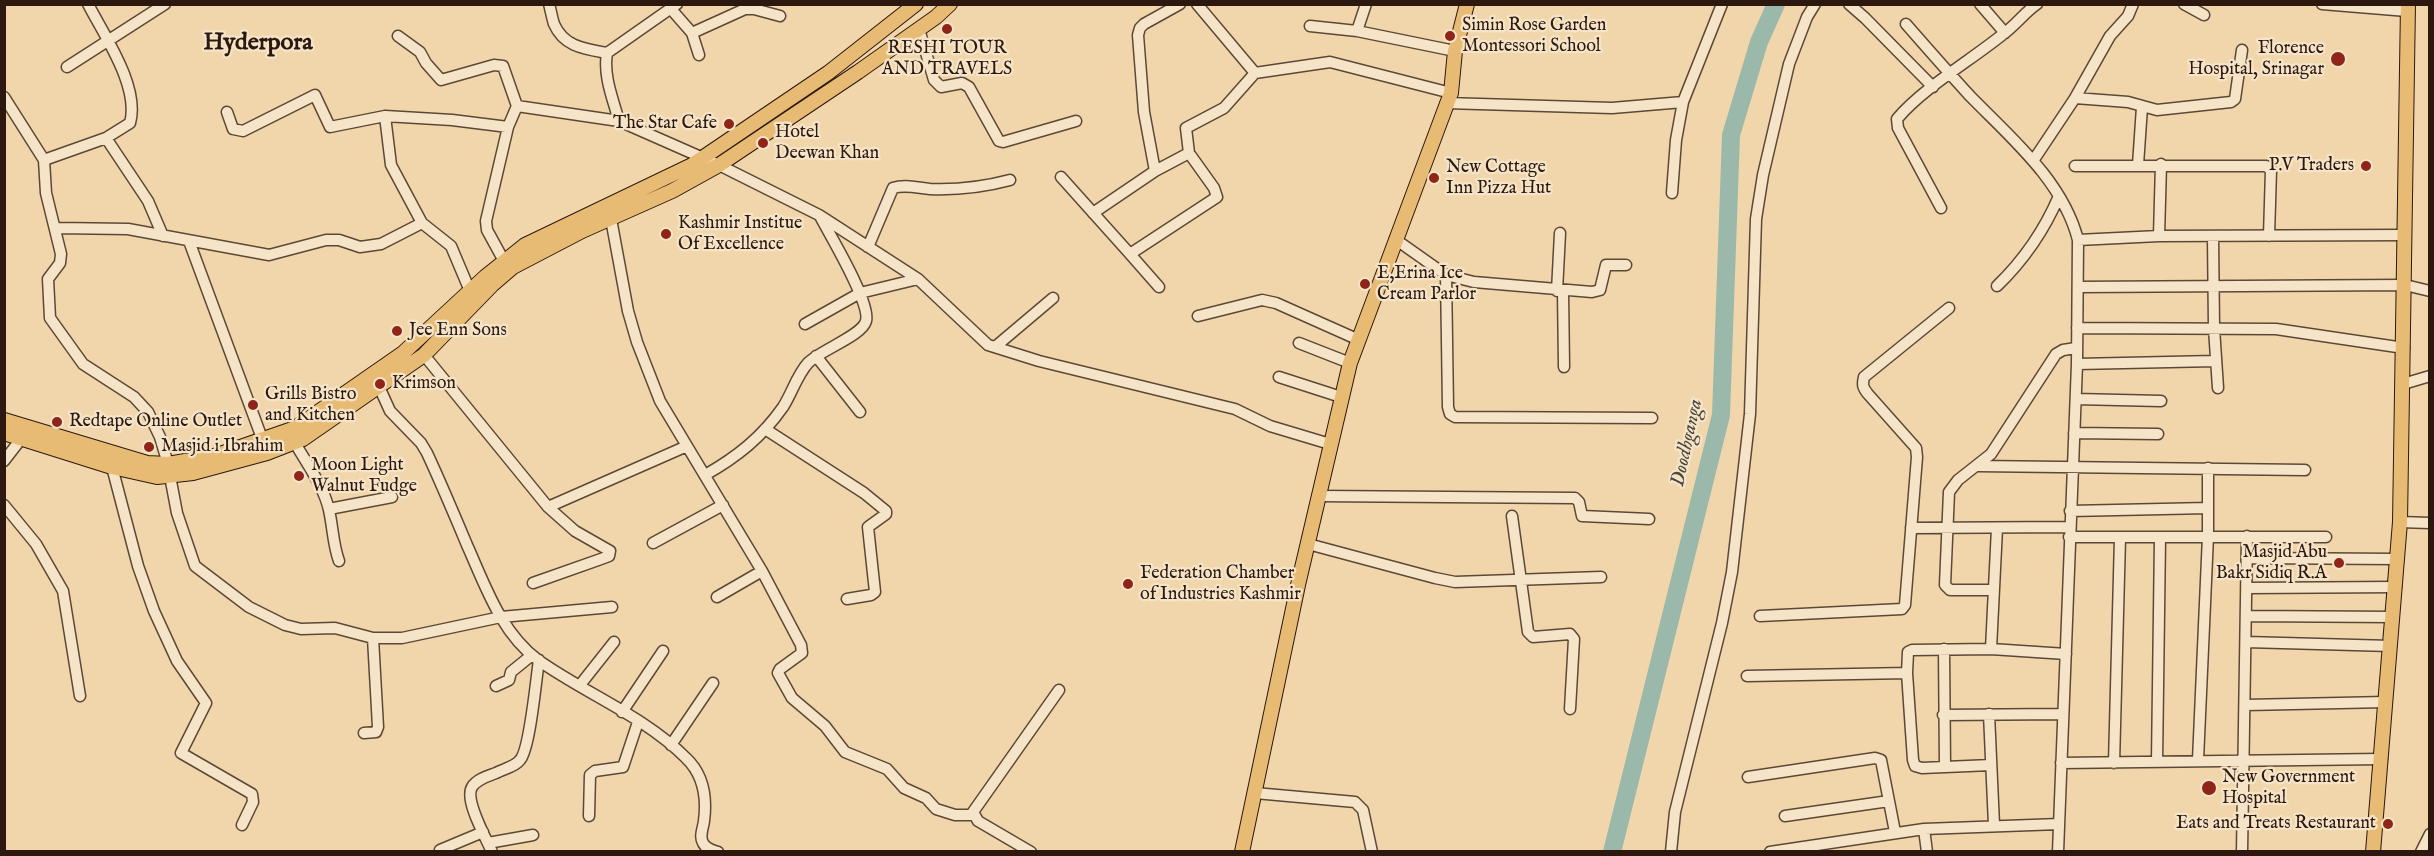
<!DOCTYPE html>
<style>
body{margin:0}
#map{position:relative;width:2434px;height:856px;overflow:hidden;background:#f0d6aa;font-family:"IM FELL English",serif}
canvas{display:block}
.frame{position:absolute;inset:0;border:6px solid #2c180f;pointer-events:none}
</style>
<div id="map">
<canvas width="2434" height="856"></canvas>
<div class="frame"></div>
</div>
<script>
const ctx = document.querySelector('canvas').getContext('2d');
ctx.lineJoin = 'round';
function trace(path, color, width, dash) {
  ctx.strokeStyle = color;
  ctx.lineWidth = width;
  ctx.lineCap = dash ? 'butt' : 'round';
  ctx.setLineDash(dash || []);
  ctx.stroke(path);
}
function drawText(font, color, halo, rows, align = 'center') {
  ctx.font = font + ' "IM FELL English",serif';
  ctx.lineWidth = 4.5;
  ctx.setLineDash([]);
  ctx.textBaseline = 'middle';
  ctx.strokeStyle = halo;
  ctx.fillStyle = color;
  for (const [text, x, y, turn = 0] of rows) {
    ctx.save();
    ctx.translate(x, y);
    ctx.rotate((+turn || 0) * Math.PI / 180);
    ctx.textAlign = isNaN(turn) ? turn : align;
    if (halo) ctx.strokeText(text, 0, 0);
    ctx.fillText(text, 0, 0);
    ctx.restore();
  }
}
const river = new Path2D(`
 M1612,852L1721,415L1731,135L1759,42L1776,4`);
const minor = new Path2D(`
 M549,4C551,11 552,18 554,24C564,47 585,49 607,53
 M1197,4L1255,73
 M1849,4L1865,18L1933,87
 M1980,4L2005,33
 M2184,4L2204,15
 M2322,4L2407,11
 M671,9L692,33L699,55
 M1906,24C1927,48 1948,72 1970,96C2011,138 2063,181 2078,240L2077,364L2058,852
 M1310,26L1357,31L1455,51
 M919,29L934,80L941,87L962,83L969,87L999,141L1003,142L1076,121
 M1357,31L1366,4
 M692,33L745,9H754L780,16
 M398,36L420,52L426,63L441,80L494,65L503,66L517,106
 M67,67L165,4
 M4,97L44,160L46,193L61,254L60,263L48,279L50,318L83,364L134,397L148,412L160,437L168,464
 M2075,98L2128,102L2157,110L2231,102L2235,99L2242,50
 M1446,103L1612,108L1683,102L1722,4
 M227,112L233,129L243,131L315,95L330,127L385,116L452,120L508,127
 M385,116L391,165L422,223L451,246L470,291
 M619,121C613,99 603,76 607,53L677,4
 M106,138L148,201L163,236
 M44,160L106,138L130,123C140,87 105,37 88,4
 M2033,161L2075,98L2110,36L2128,16L2133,4
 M2138,165L2142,107
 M2075,166H2266L2271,170L2269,236
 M1155,171L1144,112L1138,35L1140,28L1144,24L1180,4
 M1061,177L1130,254
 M1672,193L1676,140L1683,102
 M1941,208L1898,128L1897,119C1922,89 1971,60 2002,35C2015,26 2024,13 2037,4
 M1093,213L1155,171L1189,153
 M611,219L628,311L637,342L660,401L762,571L801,645L802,653L780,669L778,673L792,698L825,726L845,752L887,769L904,788L926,798L936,809L955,815H973
 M57,228L128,229L269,255L326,240H339L360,247L381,244L422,223
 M2159,236L2161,164
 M2213,236L2214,328L2218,388
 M1395,239L1446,275L1474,282L1592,292L1600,290L1606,265H1626
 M2078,240L2159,236L2405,235
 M189,241L263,441
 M868,247L893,188C905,184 918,188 930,189C958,190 984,187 1010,180
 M504,261L487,230L486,221L508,127L517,106L619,121L719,165L819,215L918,279L988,345L1039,361L1235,409L1270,426L1330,444
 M1446,275L1448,407L1450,414L1455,417L1652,418
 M1997,286C2025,259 2044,231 2059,196
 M1159,287L1130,254L1217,197L1214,188L1189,153L1186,128L1224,108L1255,73L1330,62L1451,93
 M2078,287L2405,285L2430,291
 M1557,291L1560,233
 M1563,291L1564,367
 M1198,316L1262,300L1276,303L1359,340
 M805,324L860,293L918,279
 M2077,328L2276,329L2404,348
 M1299,343L1350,363
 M995,347L1053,298
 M424,355L548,507L575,531L610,551L609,556L601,559L533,583
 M816,356L860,412
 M2077,364L2215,361
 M1279,377L1341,397
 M376,380L390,411L421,443L427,453C441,483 454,514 467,545C485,585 501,633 538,660C586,694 644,716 686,758C704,775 707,798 704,821C703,829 699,836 703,843C706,849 712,850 718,852
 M2403,384L2430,376
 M2076,399L2161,401
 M765,429L864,493L886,511V514L868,527L875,592L871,595L847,599
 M2074,433L2158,434
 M295,443C307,464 324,487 329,510C333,528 333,545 339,561
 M4,461L21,439
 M1978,466L2305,470
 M112,467L138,566L154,611L177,661L206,703L181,753L252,794L253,802L242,825
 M705,475C737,457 762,437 783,407C792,393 797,375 808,363C820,350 862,336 866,321C871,303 831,237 821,218
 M170,476L177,513L195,566L249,607L285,625L301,629L335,628L373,638H402L501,617L612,607
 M1319,496L1575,498L1579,502L1582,516L1649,519
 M4,505L36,544L63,591L80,696
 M548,507L687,446
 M329,509L392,497
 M2070,511L2208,508
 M1512,516L1528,632L1533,637L1570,634L1574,639L1570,709
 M2400,522L2430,523
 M1911,528L2069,527
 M2069,537H2326
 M653,543L723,505
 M1308,544L1435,578L1455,582L1601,577
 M2247,558L2398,559
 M2247,588L2396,587
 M1994,590H1950L1945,585L1949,492L1958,480L1991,454L2056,354L2063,350L2076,348
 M717,597L762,571
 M1760,616L1902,609L1905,605L1917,457L1916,448L1868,394C1863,388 1862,385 1864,377L1949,308
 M2247,616L2393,617
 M2246,642L2391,646
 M1944,649L1945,767
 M1991,649L1997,528
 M1747,676L1907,673
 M580,685L614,642
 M496,686L509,680L511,672L532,655
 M2246,705L2386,702
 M622,712L663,651
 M1989,714L1994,825
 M1943,715L2063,714
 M364,733L376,732L378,727L373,638
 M671,745L713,683
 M2198,760L2208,536V468
 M2157,762L2160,538
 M2061,763L2382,759
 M2114,763L2120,538
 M1991,765L1922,768L1915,766L1913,760L1907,673L1908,652L1912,650L1991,649L2066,654
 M1748,777L1875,758L1881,760L1895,832
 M1255,793L1355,802L1363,810L1372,852
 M589,816L590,775L595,771L623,767L638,722
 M1785,816L1889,801
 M1924,829L1927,852
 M488,843L533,835
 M440,850L483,832
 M492,852C486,838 464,800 472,787C477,779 488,776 496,773C503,769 515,767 520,760C530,749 536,679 539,660
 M1031,852L978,821L973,812L1059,690
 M1671,852L1675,812L1722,623L1732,572L1750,414L1756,219L1763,175L1789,64L1807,17L1815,4
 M1770,852L1924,829L2059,824
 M2242,852L2247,536
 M2421,852L2430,834`);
const major = new Path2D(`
 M4,420L147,463L168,464L214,456L295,428L403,353L485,277L525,245L692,165L828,73L916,4
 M4,433L112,467L157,477L193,473L267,453L303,439L424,355L492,285L513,267L582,231L672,191L719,165L858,72L936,17L950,4
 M1242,852L1298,585L1350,363L1451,93L1455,51L1467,4
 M2373,852L2400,522L2408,4`);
const markers = [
 [947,29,6,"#8f2418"],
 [1450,36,6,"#8f2418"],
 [2338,59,8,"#8f2418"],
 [729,124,6,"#8f2418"],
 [763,143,6,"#8f2418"],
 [2366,166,6,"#8f2418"],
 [1434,178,6,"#8f2418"],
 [666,234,6,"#8f2418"],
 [1365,284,6,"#8f2418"],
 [397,331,6,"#8f2418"],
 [380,384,6,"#8f2418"],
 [253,405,6,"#8f2418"],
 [57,422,6,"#8f2418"],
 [149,447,6,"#8f2418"],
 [299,476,6,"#8f2418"],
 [2339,563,6,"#8f2418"],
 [1128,584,6,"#8f2418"],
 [2209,788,8,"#8f2418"],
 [2388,824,6,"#8f2418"]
];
const poiNames = [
 ["Simin Rose Garden",1462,26],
 ["Montessori School",1462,47],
 ["RESHI TOUR",947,49,"center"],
 ["AND TRAVELS",947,70,"center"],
 ["Florence",2324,49,"right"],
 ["Hospital, Srinagar",2324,70,"right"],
 ["The Star Cafe",717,124,"right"],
 ["Hotel",775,133],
 ["Deewan Khan",775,154],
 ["P.V Traders",2354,166,"right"],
 ["New Cottage",1446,168],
 ["Inn Pizza Hut",1446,189],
 ["Kashmir Institue",678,224],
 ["Of Excellence",678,245],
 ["E,Erina Ice",1377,274],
 ["Cream Parlor",1377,295],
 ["Jee Enn Sons",409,331],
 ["Krimson",392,384],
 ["Grills Bistro",265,395],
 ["and Kitchen",265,416],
 ["Redtape Online Outlet",69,422],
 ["Masjid i Ibrahim",161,447],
 ["Moon Light",311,466],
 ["Walnut Fudge",311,487],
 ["Masjid Abu",2327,553,"right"],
 ["Bakr Sidiq R.A",2327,574,"right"],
 ["Federation Chamber",1140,574],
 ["of Industries Kashmir",1140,595],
 ["New Government",2222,778],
 ["Hospital",2222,799],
 ["Eats and Treats Restaurant",2376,824,"right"]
];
const waterNames = [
 ["Doodhganga",1688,443,-78]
];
const districtNames = [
 ["Hyderpora",258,44]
];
trace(river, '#9ab9ab', 18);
trace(minor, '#5d4836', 13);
trace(major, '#2c180f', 16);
trace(minor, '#f5e4c8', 10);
trace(major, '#e8bb75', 14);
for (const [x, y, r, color] of markers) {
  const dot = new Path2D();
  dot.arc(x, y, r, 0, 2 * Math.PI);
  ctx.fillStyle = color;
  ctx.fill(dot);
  trace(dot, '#f5e4c8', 2);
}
drawText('18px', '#2c180f', '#f5e4c8', poiNames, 'left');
drawText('italic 20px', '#4d483e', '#f5e4c8', waterNames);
drawText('bold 24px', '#2c180f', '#f5e4c8', districtNames);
</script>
